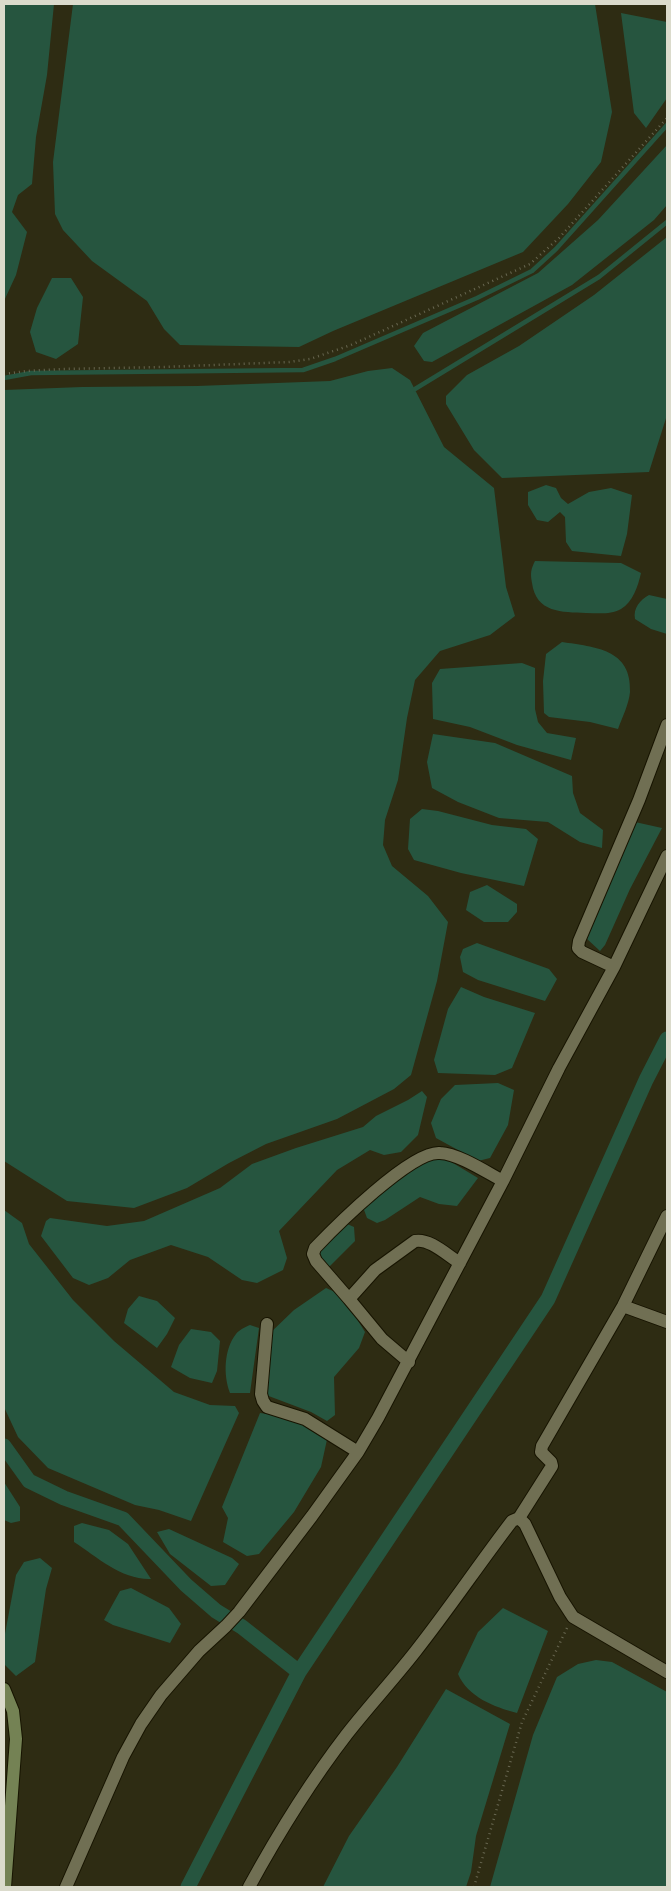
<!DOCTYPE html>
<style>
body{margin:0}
#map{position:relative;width:671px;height:1891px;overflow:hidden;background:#2e2c13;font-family:"Fira Sans",sans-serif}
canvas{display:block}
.frame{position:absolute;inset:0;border:5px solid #dbdbcc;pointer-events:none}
</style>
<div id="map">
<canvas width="671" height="1891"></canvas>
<div class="frame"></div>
</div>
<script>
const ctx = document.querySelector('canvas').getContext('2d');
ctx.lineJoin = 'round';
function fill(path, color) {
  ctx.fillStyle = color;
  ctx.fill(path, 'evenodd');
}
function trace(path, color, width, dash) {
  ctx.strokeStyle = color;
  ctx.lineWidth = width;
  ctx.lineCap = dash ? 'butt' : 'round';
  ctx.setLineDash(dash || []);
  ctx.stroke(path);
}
const water = new Path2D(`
 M4,4H54L47,75L36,137L32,184L18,195L12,212L27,232L16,275L4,301Z
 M73,4H595L612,112L601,162L568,204L523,252L333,331L299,347L180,345L164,329L147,301L92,261L63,230L55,214L53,162Z
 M621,13L667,22V98L646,128L634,113Z
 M667,145V205L654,220L572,285L432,362L424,361L414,346L423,333L538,273L598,220Z
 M667,237V415L649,472L502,478L474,450L446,404V396L467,375L519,346L594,295Z
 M52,278H71L83,297L78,344L56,359L36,352L30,332L37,308Z
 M392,368L410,380L444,447L494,488L506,587L515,616L490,635L440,651L415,680L407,718L398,780L385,820L383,845L392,866L428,896L448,922L437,981L411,1075L394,1089L337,1119L266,1144L229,1163L187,1188L134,1208L67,1201L4,1161V390L82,387L197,386L330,381L368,371Z
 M546,485L556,488L561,498L568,504L589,492L611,488L632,495L627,534L621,556L572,551L566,542L565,517L560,512L548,522L537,520L528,505V492Z
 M535,561L621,563L641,573C638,586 633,602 621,609C610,615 598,613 586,613C562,612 536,613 532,583C530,573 531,569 535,561Z
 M649,595L667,599V634L651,629L635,619C633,608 640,600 649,595Z
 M562,642C595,647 632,649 630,692C629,704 622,718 618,729L590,722L549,717L544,713L543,681L546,654Z
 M522,663L535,668V709L538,722L547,733L576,738L571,760L517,745L470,727L433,719L432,683L440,669Z
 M433,734L495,743L572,776L573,793L580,813L603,830L602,848L580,842L548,822L499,818L458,802L432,788L427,762Z
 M422,809L438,811L492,825L526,829L538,839L524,886L461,873L414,860L408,849L410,819Z
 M635,822L662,828L630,889L605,945L600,951L586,938Z
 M487,885L517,904V912L508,922H484L466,910L470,892Z
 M477,943L549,969L557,979L545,1001L478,980L463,972L460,957L463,949Z
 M461,987L484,997L535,1013L512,1068L495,1075L438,1073L434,1060L448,1009Z
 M498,1083L514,1090L508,1125L490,1158L478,1161L436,1138L431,1123L441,1099L455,1085Z
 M422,1091L427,1097L418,1135L401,1152L384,1155L370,1150L337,1170L279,1231L287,1258L283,1270L257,1283L242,1280L208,1257L171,1245L130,1260L108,1278L89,1285L73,1278L41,1236L46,1221L50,1218L107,1226L144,1221L220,1188L252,1164L296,1148L363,1127L376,1116L408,1100Z
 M427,1157L448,1160L478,1178L457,1206L439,1204L420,1197L385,1220L377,1223L367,1218L363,1207Z
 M4,1210L22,1223L29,1244L73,1300L114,1341L174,1392L210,1405L235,1406L239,1413L191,1521L159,1510L135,1505L48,1468L18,1437L4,1407Z
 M345,1223L354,1227L355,1241L328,1268L315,1256Z
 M326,1288L342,1295L365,1332L359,1348L334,1377L335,1415L327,1421L311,1412L266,1395L267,1336L294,1310Z
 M139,1296L157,1301L175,1318L167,1334L157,1348L124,1323L128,1309Z
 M250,1325L259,1328L250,1393H230C223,1375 224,1349 236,1334C239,1330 245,1327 250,1325Z
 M191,1329L211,1332L220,1341L217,1371L212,1383L190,1378L171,1367L179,1345Z
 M260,1413L300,1418L328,1435L321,1467L294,1512L259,1554L247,1556L223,1542L228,1518L222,1507Z
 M4,1482L20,1507V1521L11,1523L4,1520Z
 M82,1523L109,1530L128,1544L151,1579C122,1580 97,1557 74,1542V1526Z
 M169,1529L232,1558L239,1564L225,1585L211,1586L170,1554L157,1532Z
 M40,1558L52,1568L46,1589L35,1662L16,1676L4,1664V1639L16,1575L24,1562Z
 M131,1588L169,1608L181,1624L170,1643L113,1625L104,1620L120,1591Z
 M503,1608L548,1631L517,1713C494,1707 468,1697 458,1674L478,1632Z
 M596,1660L612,1662L667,1692V1887H490L533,1735L557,1677L578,1664Z
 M446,1689L510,1724L476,1836L471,1872L466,1887H323L349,1836L397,1767Z`);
const stream = new Path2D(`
 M4,378L31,373L303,370L335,359L477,298L532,271L556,249L667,125
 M415,389L599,277L667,222`);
const canal = new Path2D(`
 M4,1446L29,1481L64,1498L123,1519L186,1585L216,1611L242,1627L299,1672
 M188,1887L299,1672L548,1299L646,1080L667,1039`);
const path = new Path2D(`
 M4,374L27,371L62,369L164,367L289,362L310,359L351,345L530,264L559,238L667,118
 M474,1887L522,1722L567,1628`);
const street = new Path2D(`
 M614,967L582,952L578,948L579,941L639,800L667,725
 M349,1299L375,1270L415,1241C430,1238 448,1256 460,1263
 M623,1306L667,1322
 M267,1324L261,1394L263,1401L267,1407L305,1419L358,1452
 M409,1362L382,1339L349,1299L316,1261L313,1254L315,1248C335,1227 412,1150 440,1153C459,1154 486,1172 503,1181
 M519,1518L552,1466L551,1462L541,1452L542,1446L623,1306L667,1216
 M66,1887L123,1757L141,1724L161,1695L199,1651L226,1626L239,1612L312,1516L358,1452L378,1418L503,1181L559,1068L614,967L667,856
 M249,1887C278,1834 310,1782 347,1734C369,1706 393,1680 415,1652C449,1609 479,1564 512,1521L519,1518L525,1524L560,1597L573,1617L667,1672`);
const secondary = new Path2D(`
 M4,1689L13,1711L16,1739L5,1887`);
fill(water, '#26553f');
trace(stream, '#26553f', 4.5);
trace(canal, '#26553f', 15);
trace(street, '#171400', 14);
trace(secondary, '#171400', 14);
trace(path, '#686751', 2.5, [1, 4]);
trace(street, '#706f53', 12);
trace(secondary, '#748254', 12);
</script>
